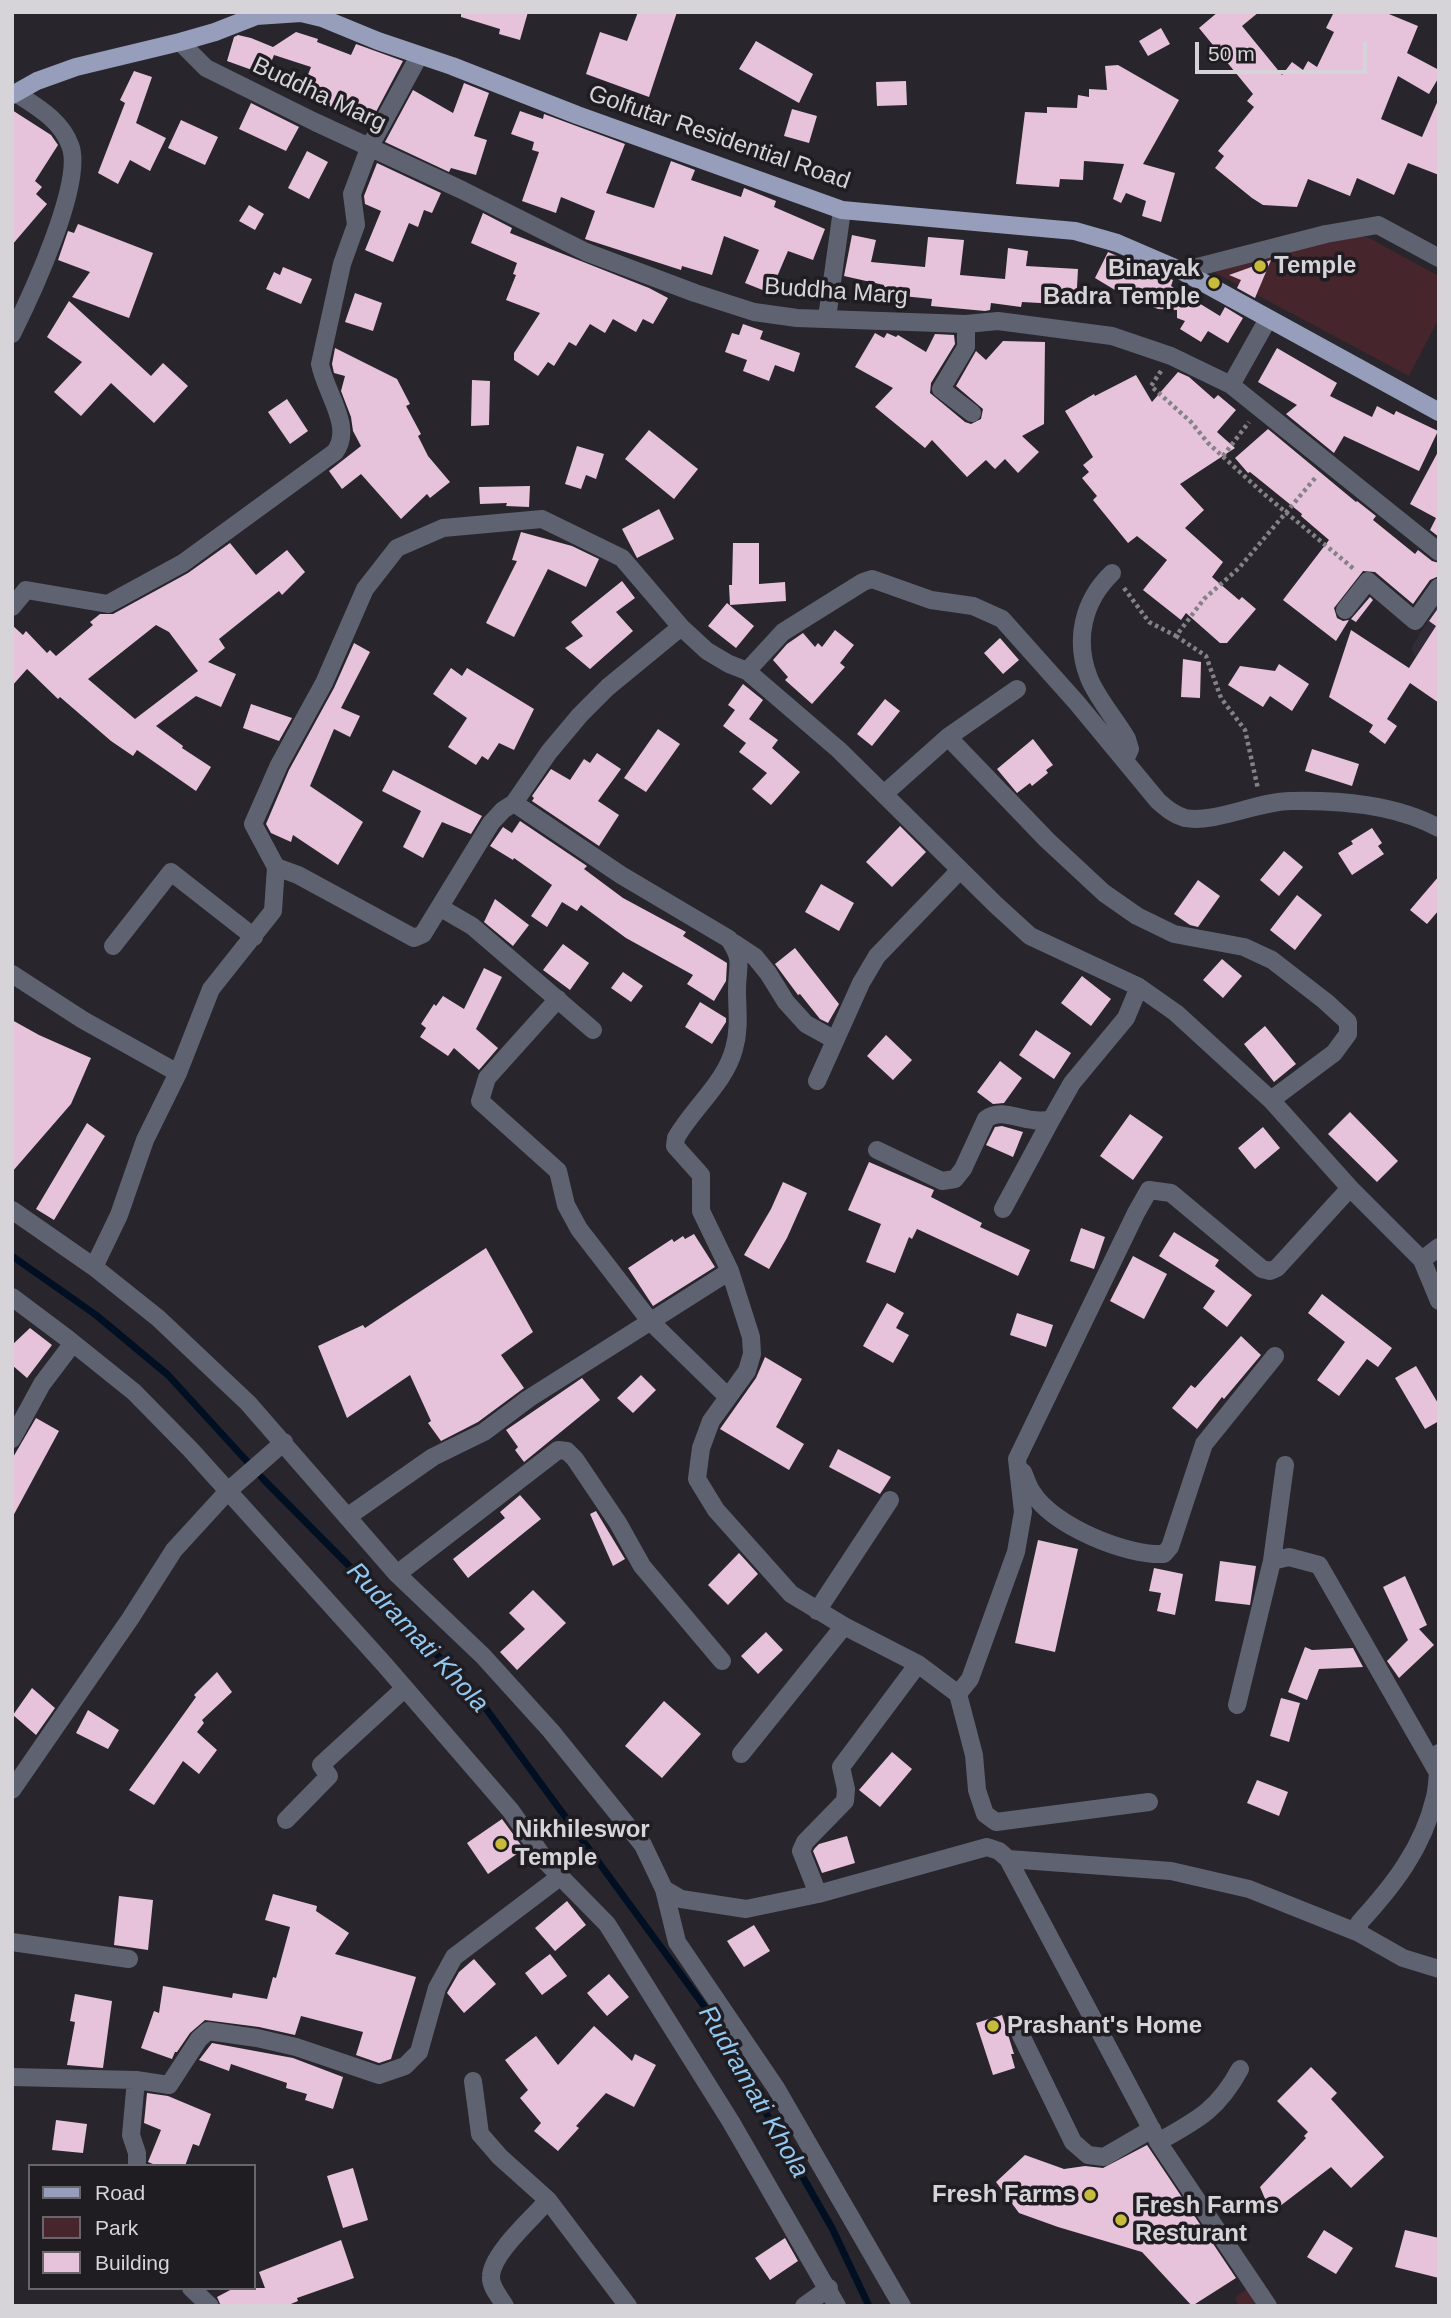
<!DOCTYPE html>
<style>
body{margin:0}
#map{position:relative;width:1451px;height:2318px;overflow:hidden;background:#28252c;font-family:Arial,sans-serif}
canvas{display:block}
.frame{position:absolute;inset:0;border:14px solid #d6d4d9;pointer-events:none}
.legend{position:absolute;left:28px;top:2164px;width:228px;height:126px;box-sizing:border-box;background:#1f1c22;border:2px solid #68666b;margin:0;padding:9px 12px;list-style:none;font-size:21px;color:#d6d4d9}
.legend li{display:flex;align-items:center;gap:14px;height:35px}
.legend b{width:35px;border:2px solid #68666b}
.scale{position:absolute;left:1195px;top:42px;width:172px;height:32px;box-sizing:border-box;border:4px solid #d6d4d9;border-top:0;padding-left:9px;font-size:21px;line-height:24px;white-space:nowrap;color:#d6d4d9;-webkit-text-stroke:5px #1f1c22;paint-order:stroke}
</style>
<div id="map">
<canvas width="1451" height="2318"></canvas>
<div class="frame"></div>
<ul class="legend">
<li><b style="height:9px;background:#979ebb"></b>Road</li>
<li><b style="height:19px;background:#46262c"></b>Park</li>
<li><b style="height:19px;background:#e6c3db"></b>Building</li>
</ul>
<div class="scale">50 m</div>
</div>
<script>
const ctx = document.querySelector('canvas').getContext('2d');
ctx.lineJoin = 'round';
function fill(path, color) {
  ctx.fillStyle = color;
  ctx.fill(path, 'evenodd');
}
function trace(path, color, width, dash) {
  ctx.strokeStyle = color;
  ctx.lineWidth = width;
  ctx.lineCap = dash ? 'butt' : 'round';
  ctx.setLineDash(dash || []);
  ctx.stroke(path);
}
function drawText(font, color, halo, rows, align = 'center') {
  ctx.font = font + ' Arial,sans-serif';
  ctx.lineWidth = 7;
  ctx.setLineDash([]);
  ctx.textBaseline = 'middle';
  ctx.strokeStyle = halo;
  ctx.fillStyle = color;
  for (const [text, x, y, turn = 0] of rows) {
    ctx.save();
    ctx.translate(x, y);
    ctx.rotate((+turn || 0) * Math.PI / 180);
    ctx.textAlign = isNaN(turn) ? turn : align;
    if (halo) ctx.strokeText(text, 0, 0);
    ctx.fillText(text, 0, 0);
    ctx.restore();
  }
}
const built = new Path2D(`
 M1439,603V702L1411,648Z`);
const green = new Path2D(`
 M1353,236L1367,237L1439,276V318L1409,376L1214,272Z
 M1248,2288L1256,2306H1239L1235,2298Z`);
const stream = new Path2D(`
 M12,1256L96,1315L168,1375L265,1481L473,1691L707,2010L832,2228L869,2306`);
const building = new Path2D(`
 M461,12H528L520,40L499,34L500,29L461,17Z
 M638,12H677L649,97L586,74L600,32L627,41Z
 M1218,12H1259L1242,26L1282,75L1292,62L1303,70L1308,61L1317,67L1334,32L1326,28L1334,12H1384L1418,26L1407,53L1439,70V77L1429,94L1398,76L1381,119L1422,137L1439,98V175L1408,163L1394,195L1357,178L1350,196L1308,179L1297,207L1263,205L1252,198L1215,168L1224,156L1218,151L1254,107L1247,101L1253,94L1199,28Z
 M1161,28L1170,44L1148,56L1139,41Z
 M296,32L318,39L317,42L351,55L356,44L403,61L369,125L301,92L311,67L274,55L266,75L227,61L234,37L238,35L251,38L273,47Z
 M756,41L813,74L799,103L739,69Z
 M1118,65L1179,100L1143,164L1175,173L1161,222L1142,216L1146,201L1126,193L1121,203L1113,199L1124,164L1084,161L1083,180L1060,179L1059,187L1016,184L1025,112L1047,113V107L1077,108L1078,95L1089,97V89L1107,90L1105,66Z
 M134,71L152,77L136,123L166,138L150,171L130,160L118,184L98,173L125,103L120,100Z
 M906,81L907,105L877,106L876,82Z
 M464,83L489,93L474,136L487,140L476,175L451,168L449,172L385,142L413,90L453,113Z
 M251,103L299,127L286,151L239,129Z
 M792,109L817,116L809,143L784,136Z
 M12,110L51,135L58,145L35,181L42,187L36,194L47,204L12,245Z
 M520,111L543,119L544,114L625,144L606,193L654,208L671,161L695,170L691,180L741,197L744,188L776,201L774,207L825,229L813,260L788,251L770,293L745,283L759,250L724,236L712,275L682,266L681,270L585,239L595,211L561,197L556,213L522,201L539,152L532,150L534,142L511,134Z
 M181,120L218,137L205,165L168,148Z
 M307,151L328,162L309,199L288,188Z
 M377,163L441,193L432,213L424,210L418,227L409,223L393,262L365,250L381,211L365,204L364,196Z
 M249,205L264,214L255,230L239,221Z
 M483,213L512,228L510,233L649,288L668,298L653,324L643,319L636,332L613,319L605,333L590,324L576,346L569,342L554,366L548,362L538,376L514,360V353L540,313L506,300L516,275L513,274L517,263L471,243Z
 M78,224L153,253L129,318L72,297L90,272L58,260L68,231L74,233Z
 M852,235L876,240L871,262L925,267L928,237L964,240L960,275L1005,279L1008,248L1028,251L1026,266L1078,269L1076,305L1022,302L1021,307L991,303L990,310L985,311L931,306L932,299L883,294L884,285L844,276Z
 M1108,252L1173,280L1171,286L1220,316L1225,307L1243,318L1228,343L1208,331L1201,342L1180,329L1185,321L1177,318V310L1158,309L1125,296L1095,278Z
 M1271,260L1255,298L1237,288L1241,280L1229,275Z
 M283,267L312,279L301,304L266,289L274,272L280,275Z
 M355,293L382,303L373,331L345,322Z
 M69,301L151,376L163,363L188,386L154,423L111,383L81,416L54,392L82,362L47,337Z
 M743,324L763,331L760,339L800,353L794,372L775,365L769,381L743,371L747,360L725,352L732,333L739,335Z
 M875,333L884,338L887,333L896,337L898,335L926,352L935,334L954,335L955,344L931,383L930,393L965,422L971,424L981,419L983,409L956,386L976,351L986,360L1003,341L1045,342L1044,424L1022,436L1039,452L1018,473L1005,459L995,469L986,460L967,477L932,440L925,448L875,407L893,388L855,367Z
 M335,348L397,379L410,404L406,406L421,434L418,436L428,456L450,482L430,498L427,494L401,519L361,474L342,489L329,471L361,446L353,431L351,417L341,391L345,376L334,373L332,364Z
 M1277,348L1337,383L1330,396L1372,417L1377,406L1394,415L1396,411L1438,431L1419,471L1344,436L1334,453L1286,414L1297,405L1258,382Z
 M1178,372L1189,377L1214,399L1218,395L1236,410L1217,432L1235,448L1180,484L1204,510L1185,528L1223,562L1212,577L1239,600L1242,597L1256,609L1227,643H1220L1186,613L1181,620L1143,590L1167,560L1137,536L1128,543L1093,500L1097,496L1082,478L1089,472L1083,465L1093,457L1065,411L1094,394L1095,396L1136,375L1152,402Z
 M472,380L490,381L489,425L471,426Z
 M287,399L308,431L290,444L268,412Z
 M1268,429L1356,502L1357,501L1376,516L1373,520L1415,554L1418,550L1432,561L1439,563V576L1430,580L1413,604L1375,572L1363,571L1334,608L1337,618L1343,621L1349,620L1336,641L1283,600L1329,540L1301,516L1302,514L1250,472L1248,473L1235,458Z
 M649,430L698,469L674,499L625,459Z
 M577,446L604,454L596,479L586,475L581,489L565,484Z
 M1439,450V537L1430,530L1436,518L1410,504Z
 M530,486L529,507L506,506L507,503L480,504L479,487Z
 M659,509L674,539L637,558L622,529Z
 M521,532L572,546L599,559L586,587L548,569L514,637L486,623L517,561L512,560Z
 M230,543L256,575L287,550L305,572L282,595L279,591L219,639L225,648L208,662L236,674L221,707L196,696L156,726L183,746L182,748L211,767L196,791L137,750L133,756L111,741L60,697L58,699L27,669L12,686V625L23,635L26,631L47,653L50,650L56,656L93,625L90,622L100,614H113L188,573ZM156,625L169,632L198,671L135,719L88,679Z
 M733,543H759V584L785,582L786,601L730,605L729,585H732Z
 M622,581L635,598L616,612L633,631L590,669L565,648L583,636L571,622Z
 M1370,597L1373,600L1356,622L1351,619Z
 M727,603L754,626L736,648L708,626Z
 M1439,607V703L1410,683L1387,719L1397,726L1385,744L1369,732L1373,725L1329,697L1351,630L1409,668L1436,626L1429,621Z
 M835,630L854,645L840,663L845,667L812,704L785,680L788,677L773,660L787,644L803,633L815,647L818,643L822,647Z
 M1000,638L1019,660L1003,674L984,653Z
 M354,643L370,652L341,708L360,716L350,737L334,729L310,786L363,822L338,865L293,835L291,842L271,833L266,824L289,770L334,688Z
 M1183,659L1201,662L1200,698L1181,697Z
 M1279,664L1309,684L1292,711L1270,696L1263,707L1228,685L1240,666L1275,671Z
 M451,668L462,676L467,668L534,709L514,750L499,743L488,760L482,756L476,765L448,747L467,718L433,694Z
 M743,684L763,700L749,719L778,740L772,748L800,772L771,805L752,789L767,773L739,752L746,743L723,726L735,710L728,705Z
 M885,699L900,711L872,746L857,734Z
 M251,704L292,718L279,741L243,728Z
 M658,729L680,744L646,792L624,778Z
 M1033,739L1053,765L1046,770L1048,773L1032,786L1030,783L1017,793L997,769Z
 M1312,749L1359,764L1352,786L1305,771Z
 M597,753L621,769L598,801L619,815L599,846L532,801L534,798L532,796L551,769L570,780L584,759L590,763Z
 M393,770L482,816L471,834L442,822L423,858L403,847L421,811L382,791Z
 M520,821L587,866L584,869L623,898L686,932L683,936L727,963L726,981L714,1001L687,984L693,975L626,938L581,905L577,911L562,902L547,927L531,916L552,885L514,858L513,860L490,846L503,827L512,833Z
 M900,826L926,852L892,887L866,862Z
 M1372,828L1382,843L1378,846L1384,854L1352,875L1338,853L1353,844L1351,841Z
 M1284,851L1303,867L1279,896L1260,880Z
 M1439,876V910L1427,924L1410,910Z
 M1198,880L1220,896L1198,927L1190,925L1174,914Z
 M821,884L854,903L839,931L805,912Z
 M1297,895L1322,915L1295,950L1270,930Z
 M495,899L529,925L513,946L484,922Z
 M563,944L589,963L570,990L543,970Z
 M795,948L839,1004L828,1023L820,1019L800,994L798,995L775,964Z
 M1222,959L1242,976L1223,998L1203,980Z
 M484,968L502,977L476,1029L498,1048L479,1070L454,1048L448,1056L420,1037L426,1028L421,1024L434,1004L436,1006L443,996L464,1009Z
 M623,972L643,986L631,1002L611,988Z
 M1082,976L1111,999L1091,1026L1061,1003Z
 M700,1002L726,1018V1022L712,1044L685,1027Z
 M12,1020L39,1035L91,1058L71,1104L12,1172Z
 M1265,1026L1296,1064L1274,1082L1244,1044Z
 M1036,1030L1071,1053L1054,1079L1019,1055Z
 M886,1035L912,1060L893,1080L867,1056Z
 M1000,1061L1022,1078L1004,1103L993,1104L977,1092Z
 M1350,1112L1398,1161L1377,1182L1328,1134Z
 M1130,1114L1163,1137L1133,1180L1100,1156Z
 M87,1123L105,1136L54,1220L36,1209Z
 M1002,1126L1023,1132L1013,1157L986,1145L995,1127Z
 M1263,1127L1280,1148L1255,1169L1238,1148Z
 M869,1162L934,1190L931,1197L982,1223L980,1227L1030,1250L1018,1276L917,1229L912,1239L909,1237L895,1273L866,1262L881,1224L848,1210Z
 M783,1182L807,1193L787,1238L769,1269L744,1255L771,1209Z
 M1081,1228L1105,1237L1094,1269L1070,1261Z
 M1174,1232L1219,1260L1215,1266L1252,1295L1227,1327L1203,1308L1215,1291L1159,1256Z
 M694,1234L715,1267L653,1306L628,1268L672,1239L674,1242L683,1236L685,1239Z
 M486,1248L533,1332L501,1355L524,1388L478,1422L441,1441L428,1423L431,1421L410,1375L347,1418L318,1346L363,1325L365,1328Z
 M1133,1256L1167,1274L1144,1319L1110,1301Z
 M1322,1294L1392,1348L1378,1367L1367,1359L1339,1396L1317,1380L1345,1342L1308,1313Z
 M887,1303L904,1313L896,1328L909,1335L893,1363L863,1346Z
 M1017,1313L1053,1325L1046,1347L1010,1335Z
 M30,1328L52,1345L27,1378L12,1365V1345Z
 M1241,1336L1261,1355L1224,1399L1222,1397L1197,1429L1172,1408L1191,1385L1195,1388Z
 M765,1357L802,1379L776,1427L804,1444L789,1470L720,1429L756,1378Z
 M1416,1366L1439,1405V1421L1425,1429L1395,1378Z
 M641,1375L656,1390L633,1413L617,1398Z
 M582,1378L600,1400L524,1462L515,1450L518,1447L506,1430Z
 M36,1418L59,1431L12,1518V1459Z
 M838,1449L891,1477L880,1494L829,1467Z
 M520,1495L541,1519L468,1578L453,1559L505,1518L500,1512Z
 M596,1511L625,1559L613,1566L590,1514Z
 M1038,1540L1078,1549L1055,1652L1015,1643Z
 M739,1553L758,1574L728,1605L708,1585Z
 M1220,1561L1256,1566L1250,1605L1215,1601Z
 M1154,1568L1183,1574L1175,1615L1157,1611L1161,1593L1149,1591Z
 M1405,1576L1427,1625L1419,1629L1434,1645L1399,1678L1387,1661L1408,1640L1383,1587Z
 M533,1590L566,1623L517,1670L500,1652L525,1629L509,1613Z
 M766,1632L783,1650L758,1674L741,1656Z
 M1305,1647L1312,1650L1353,1648L1363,1667L1319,1669L1307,1700L1288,1692Z
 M217,1672L232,1692L202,1720L204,1723L197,1732L217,1750L199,1774L183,1761L154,1805L129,1790L196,1697L194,1695Z
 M32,1688L55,1708L36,1735L13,1715Z
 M1281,1698L1300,1703L1289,1742L1270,1736Z
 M664,1701L701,1734L662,1778L625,1746Z
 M88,1710L119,1730L108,1749L76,1733Z
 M892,1752L912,1769L880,1807L859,1790Z
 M1257,1780L1288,1792L1279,1816L1247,1803Z
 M502,1819L524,1849L488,1874L467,1843Z
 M847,1836L855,1863L822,1873L813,1851L815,1848L819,1844Z
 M273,1894L317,1906L316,1911L349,1933L335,1954L416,1977L391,2059L379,2063L356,2055L363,2032L301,2016L295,2035L259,2027L205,2020L190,2033L177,2052H175L172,2059L141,2048L154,2011L159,2013L163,1986L232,1998L233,1993L267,1999L273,1977L276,1978L290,1927L265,1920Z
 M119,1896L153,1900L148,1950L114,1945Z
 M567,1901L586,1925L555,1951L535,1928Z
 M754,1925L770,1951L744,1967L727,1941Z
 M550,1954L567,1976L542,1995L525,1973Z
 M474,1959L496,1984L464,2013L447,1993L459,1972Z
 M609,1974L629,1997L607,2016L587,1993Z
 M75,1994L112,2001L103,2068L67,2065L75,2022L70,2021Z
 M1002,2015L1014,2054H1011L1015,2068L993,2075L976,2023Z
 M594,2026L632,2061L635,2054L656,2065L634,2107L606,2093L576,2126L579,2128L558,2151L534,2131L541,2123L520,2098L528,2090L505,2060L536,2036L558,2065Z
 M212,2043L293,2058L343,2077L333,2109L305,2100L307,2094L286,2088L287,2083L231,2064L229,2071L199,2060Z
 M1311,2067L1337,2093L1331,2099L1384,2157L1351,2188L1331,2167L1271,2213L1260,2187L1306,2138L1304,2136L1308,2132L1277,2101Z
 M147,2093L168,2096L211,2114L199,2146L193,2144L185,2166H158L148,2162L161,2130L144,2123Z
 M56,2120L87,2124L83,2153L52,2150Z
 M1147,2145L1236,2278L1192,2306L1142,2252L1058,2227L1019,2213L996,2182L1025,2155L1064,2169L1085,2166L1103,2168Z
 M353,2168L368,2220L343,2228L327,2176Z
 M1324,2230L1353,2248L1336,2274L1307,2257Z
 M1405,2230L1439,2238V2278L1395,2267Z
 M785,2238L798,2261L770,2280L755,2258Z
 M341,2240L354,2278L297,2298L298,2301L286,2306H221L217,2297L234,2288H265L259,2272Z`);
const path = new Path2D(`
 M1161,371L1151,386L1191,422L1208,443L1264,494L1354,569
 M1223,456L1249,422
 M1124,588L1149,622L1176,636L1204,599L1239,568L1316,477
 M1176,636L1206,656L1221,698L1245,730L1258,789`);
const minor = new Path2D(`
 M180,42L206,68L315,122L462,190L586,252L695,293L754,312L797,318L966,324L998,321L1112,336L1171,356L1231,385L1439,552
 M1182,271L1326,234L1378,225L1439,258
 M827,318L842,210
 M966,324V347L941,389L972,413
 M12,334C30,298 85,181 70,145C61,120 37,107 16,93
 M1231,385L1268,319
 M1112,573C1083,601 1074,640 1089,678C1097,698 1116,720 1127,739L1130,749L1125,760
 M12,607L26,590L108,604L183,563L335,452C354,427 325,392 320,364L342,264L356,225L352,194L370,146L419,56
 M1345,610L1368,581L1415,621L1439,587
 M747,671L783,632L863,582L872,579L931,600L973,606L1002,619L1077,703L1158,801C1166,808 1174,815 1185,818C1214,824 1258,801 1291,801C1340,800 1395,804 1439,828
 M948,737L1047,840L1104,893L1137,916L1174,934L1244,947L1272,960L1325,1001L1348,1022V1034L1334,1053L1271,1100
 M884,794L948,737L1017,689
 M276,867L298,875L414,938L423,934L491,823L503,810L514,803L549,752L580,715L608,687L681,627
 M441,908L472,926L593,1030
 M734,943L755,957L768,973L786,1002L806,1024L835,1040
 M113,946L171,872L254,937
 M12,974L83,1020L178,1073
 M558,999L487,1078L480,1101L558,1171L566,1205L579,1229L650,1321L728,1397
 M817,1081L861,983L877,956L960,870
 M877,1150L942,1181L955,1179L963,1169L986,1119C1000,1108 1017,1119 1033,1120C1039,1121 1045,1120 1051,1120L1072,1083L1126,1018L1139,987
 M1350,1188L1422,1260L1439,1301
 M1003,1209L1051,1120
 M12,1210L94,1267L158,1318L248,1403L397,1574L483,1656L551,1731L643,1845L664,1889L677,1942L776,2088L902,2306
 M1422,1260L1439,1247
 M94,1267L119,1215L145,1140L178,1073L211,989L273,911L276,867L253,824L279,765L324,683L365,589L397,548L443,528L542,519L622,558L681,627L707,651L729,664L747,671L839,750L996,905L1030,936L1139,987L1176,1013L1271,1100L1350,1188L1277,1268L1270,1271L1262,1269L1171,1193L1149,1190L1136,1213L1017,1459L1023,1512L1016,1552L970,1679L958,1694L918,1664L844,1626L791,1594L716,1510L697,1479L701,1448L711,1421L747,1371L752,1354L751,1337L730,1271L701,1211V1175L675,1146L676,1138C693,1108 725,1083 734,1049C740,1028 737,1010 737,990C737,964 744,962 729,939L621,875L514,803
 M12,1297L68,1339L134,1392L191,1450L384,1664L511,1811L548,1864L607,1924L731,2122L837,2306
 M12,1439L42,1384L73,1343
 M1023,1472C1026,1479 1028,1486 1032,1492C1053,1526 1126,1556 1164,1554L1170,1547L1204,1444L1275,1356
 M347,1517L433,1457L484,1432L528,1399L730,1271
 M1272,1561L1289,1557L1319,1565L1437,1771
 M397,1574L558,1450L567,1451L575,1459L618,1523L642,1566L722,1661
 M817,1611L890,1500
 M958,1694L974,1755L977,1790L985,1814L996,1822L1149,1802
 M1237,1705L1272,1561L1285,1465
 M1439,1753C1438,1768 1438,1784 1435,1797C1423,1848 1393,1886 1359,1923V1933L1403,1958L1439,1969
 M741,1754L844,1626
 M12,1790L130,1619L174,1550L228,1491L284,1442
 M286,1820L329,1776L321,1765L405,1688
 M1008,1859L1171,1871L1249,1889L1359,1933
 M664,1889L681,1899L746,1909L818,1894L987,1847L999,1851L1008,1859L1160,2145L1268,2306
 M818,1894L801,1851L805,1842L845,1801L846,1789L841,1767L918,1664
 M12,1942L129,1959
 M1017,2027L1073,2142L1088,2155L1104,2157L1152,2129
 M12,2077L136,2080L169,2085L199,2039L208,2031L257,2038L296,2047L379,2075L405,2066L419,2052L437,1988L454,1957L561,1876
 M136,2080L131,2135L137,2153V2166
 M473,2081L480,2134L500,2157L548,2200
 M1158,2142C1197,2120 1218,2110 1240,2069
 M191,2288L210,2306
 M505,2306C500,2297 490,2287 491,2276C492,2253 533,2218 548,2200L628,2306
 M804,2306L829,2288`);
const major = new Path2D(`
 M12,95L37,81L76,67L180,42L215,32L256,16L301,13L322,18L378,41L452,66L577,115L842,210L1075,231L1117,243L1182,271L1439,412`);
const markers = [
 [1260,266,7,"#c7bb3b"],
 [1214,283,7,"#c7bb3b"],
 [501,1844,7,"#c7bb3b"],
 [993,2026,7,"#c7bb3b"],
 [1090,2195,7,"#c7bb3b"],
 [1121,2220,7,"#c7bb3b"]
];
const streetNames = [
 ["Buddha Marg",319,95,25],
 ["Golfutar Residential Road",719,138,19],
 ["Buddha Marg",836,292,4]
];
const poiNames = [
 ["Temple",1274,266],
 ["Binayak",1200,269,"right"],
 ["Badra Temple",1200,297,"right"],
 ["Nikhileswor",515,1830],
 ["Temple",515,1858],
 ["Prashant's Home",1007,2026],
 ["Fresh Farms",1076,2195,"right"],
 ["Fresh Farms",1135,2206],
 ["Resturant",1135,2234]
];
const waterNames = [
 ["Rudramati Khola",417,1638,47],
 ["Rudramati Khola",753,2092,60]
];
fill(built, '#312c38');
fill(green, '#46262c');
trace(stream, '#000f21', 7);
fill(building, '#e6c3db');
trace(path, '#848187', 4.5, [3.5, 3.5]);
trace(minor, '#5f6371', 18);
trace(major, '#979ebb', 18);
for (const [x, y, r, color] of markers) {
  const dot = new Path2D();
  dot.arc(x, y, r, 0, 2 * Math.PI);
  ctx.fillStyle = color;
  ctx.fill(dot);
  trace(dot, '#1f1c22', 2.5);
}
drawText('24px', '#d6d4d9', '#1f1c22', streetNames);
drawText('bold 24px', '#d6d4d9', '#1f1c22', poiNames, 'left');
drawText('italic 26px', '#93c8f1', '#1f1c22', waterNames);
</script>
